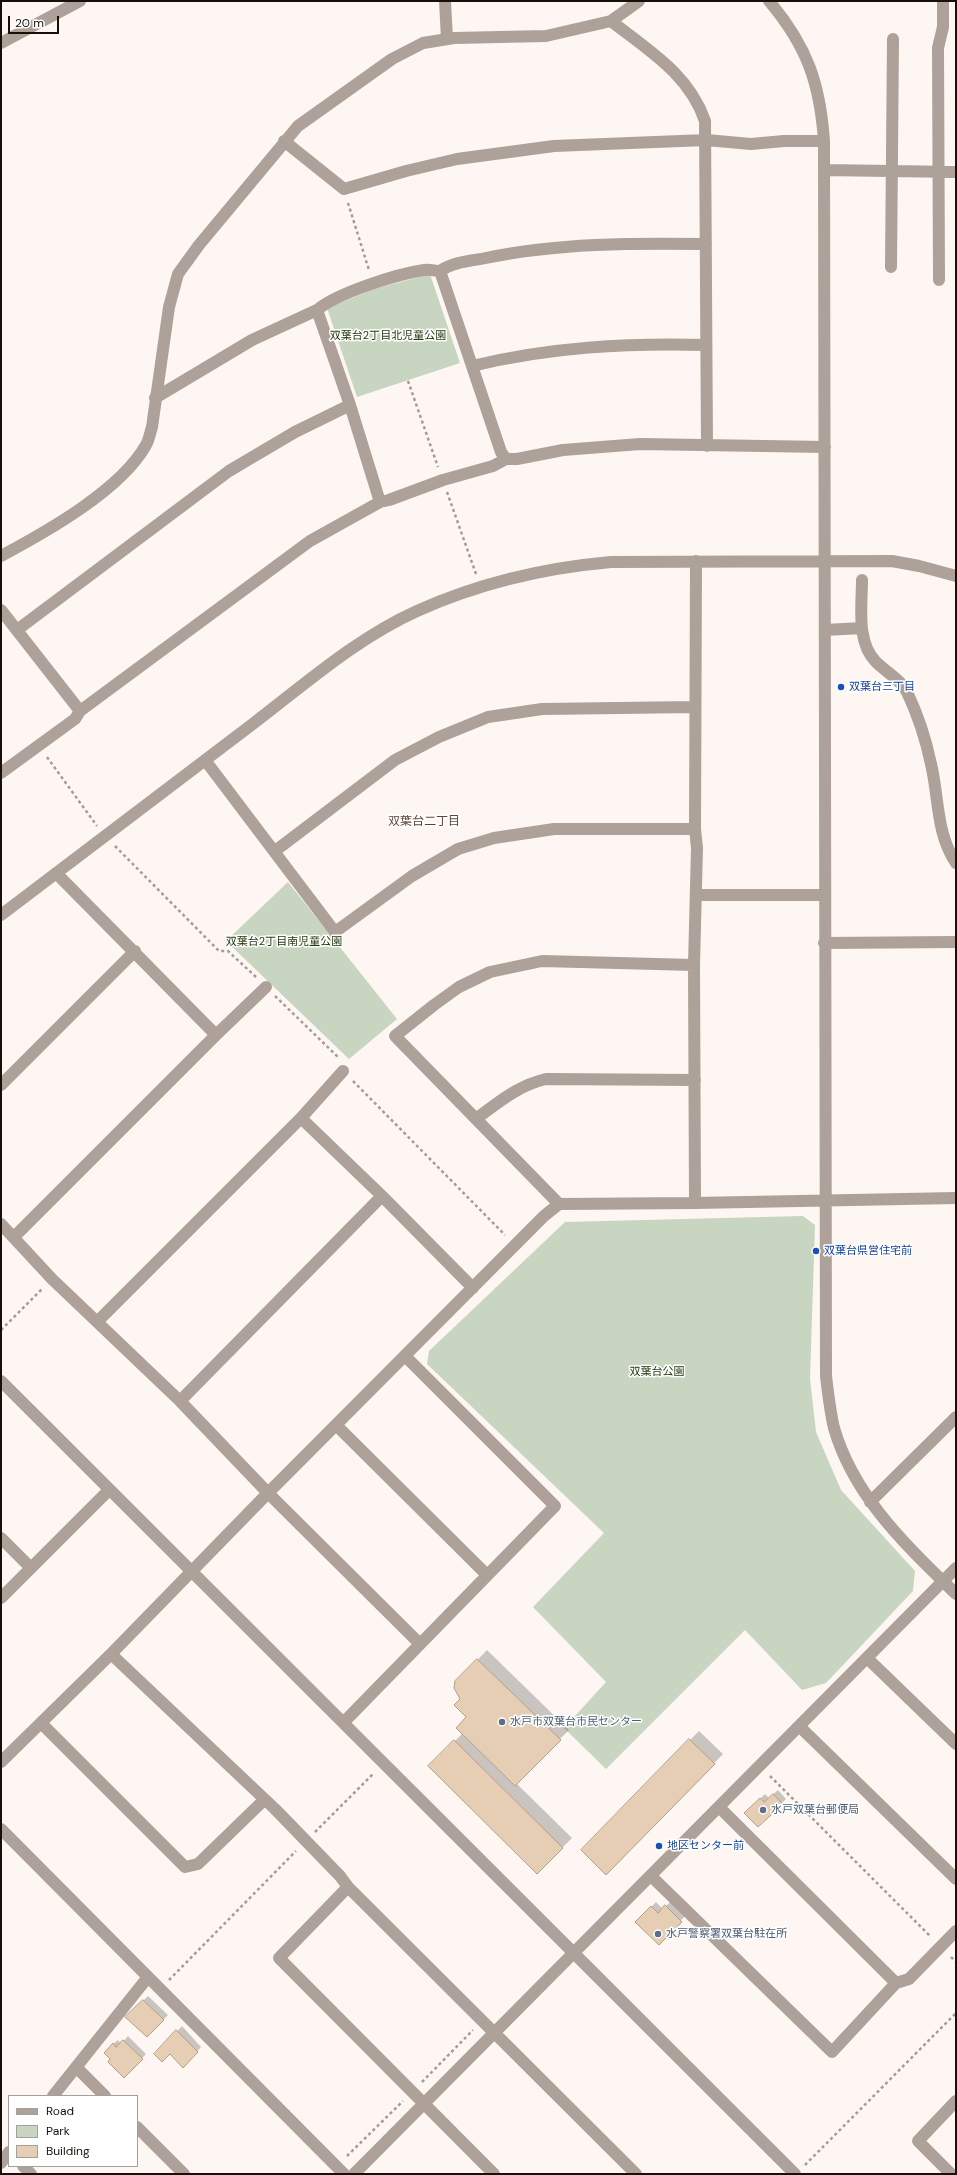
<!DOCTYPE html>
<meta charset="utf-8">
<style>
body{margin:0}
#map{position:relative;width:957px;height:2175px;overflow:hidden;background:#fdf6f2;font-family:"DM Sans",sans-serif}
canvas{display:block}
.frame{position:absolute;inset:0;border:2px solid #190f09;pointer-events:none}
.legend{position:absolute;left:8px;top:2095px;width:130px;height:72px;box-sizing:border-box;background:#fff;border:1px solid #a39f9d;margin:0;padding:5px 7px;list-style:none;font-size:12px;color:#190f09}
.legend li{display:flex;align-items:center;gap:8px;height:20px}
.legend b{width:20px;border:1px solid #a39f9d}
.scale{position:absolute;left:8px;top:16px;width:51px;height:18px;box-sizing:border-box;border:2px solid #190f09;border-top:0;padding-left:5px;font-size:12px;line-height:14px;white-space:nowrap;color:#190f09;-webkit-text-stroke:3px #fff;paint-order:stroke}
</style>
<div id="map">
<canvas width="957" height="2175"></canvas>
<div class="frame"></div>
<ul class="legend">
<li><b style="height:5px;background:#ada199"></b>Road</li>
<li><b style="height:11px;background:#c8d5c0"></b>Park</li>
<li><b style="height:11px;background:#e5ceb4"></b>Building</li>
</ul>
<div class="scale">20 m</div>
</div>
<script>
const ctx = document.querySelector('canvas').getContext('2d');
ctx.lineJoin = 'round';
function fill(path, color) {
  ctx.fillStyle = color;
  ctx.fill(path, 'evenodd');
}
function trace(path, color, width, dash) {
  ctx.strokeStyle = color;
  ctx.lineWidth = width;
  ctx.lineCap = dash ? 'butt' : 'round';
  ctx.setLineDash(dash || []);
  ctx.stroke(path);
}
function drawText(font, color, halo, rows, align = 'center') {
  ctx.font = font + ' "DM Sans","Noto Sans JP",sans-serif';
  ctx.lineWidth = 3;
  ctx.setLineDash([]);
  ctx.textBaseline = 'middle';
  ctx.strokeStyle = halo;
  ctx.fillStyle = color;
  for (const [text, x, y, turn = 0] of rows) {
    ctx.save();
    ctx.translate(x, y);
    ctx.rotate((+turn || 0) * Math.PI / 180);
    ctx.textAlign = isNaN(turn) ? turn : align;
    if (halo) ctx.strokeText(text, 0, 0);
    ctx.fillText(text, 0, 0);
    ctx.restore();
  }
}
const green = new Path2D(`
 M430,274L460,363L357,397L327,308L374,289Z
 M288,882L397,1019L349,1059L226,941Z
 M803,1216L815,1225L810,1379L816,1432L841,1490L915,1571L913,1591L826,1683L802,1690L745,1630L606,1769L564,1728L606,1682L533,1607L604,1533L427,1364L429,1351L565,1222Z`);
const shadow = new Path2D(`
 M487,1650L569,1730L516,1783L572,1838L537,1873L430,1766L463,1733L467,1717L456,1682Z
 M699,1731L723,1754L606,1874L582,1850Z
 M778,1790L786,1799L758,1826L746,1813L765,1794L769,1798Z
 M656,1902L663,1909L670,1902L685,1916L659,1944L637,1922Z
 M148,1996L168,2015L147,2036L127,2017Z
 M182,2026L201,2047L188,2062L170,2053L155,2054Z
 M128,2036L146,2054L124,2077L112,2059L113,2044L118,2040L121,2044Z`);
const building = new Path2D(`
 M477,1659L561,1740L515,1786L456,1728L466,1717L454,1705L460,1699L454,1688L455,1681Z
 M689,1739L715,1764L606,1875L581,1850Z
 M454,1740L563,1848L537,1874L428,1766Z
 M773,1794L783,1804L758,1827L744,1813L760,1798L764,1802Z
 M665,1905L682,1922L659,1945L635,1922L651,1906L658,1913Z
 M143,2000L164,2020L147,2037L125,2017Z
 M176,2030L198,2052L183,2068L170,2054L162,2062L154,2054Z
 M123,2040L143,2059L124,2078L108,2062L110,2059L104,2053L113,2043L116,2047Z`);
const path = new Path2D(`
 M348,203L369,270
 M408,381L438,467
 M447,492L476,574
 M47,757L97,826
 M115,846L219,951H228L256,977
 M275,996L339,1058
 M353,1081L505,1235
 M1,1330L42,1289
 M770,1776L930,1936
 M315,1832L374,1773
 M951,1957L956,1962
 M169,1980L296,1851
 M422,2082L473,2030
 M347,2156L403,2101
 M805,2165L956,2013`);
const minor = new Path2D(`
 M445,1L447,39
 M769,1C807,46 820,83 824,141L826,1376C828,1393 830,1411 834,1428C854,1497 906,1545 956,1594
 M611,21C648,50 689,74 705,121L707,446
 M1,43L80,1
 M284,141L344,189L406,171L457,159L554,146L706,140L751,144L784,141H824
 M824,170L956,172
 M706,244C632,243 558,243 486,258C470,261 453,262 440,271L501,452L506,459H517L563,450L640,444L825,447
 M891,267L893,39
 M939,280L938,48L943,27V1
 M317,310C337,293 397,274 424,270C429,269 435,271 440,271
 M472,366C550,347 626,343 706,345
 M380,502L389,500L443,480L493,466L506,459
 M1,556C46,532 121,490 146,445C149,440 150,433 152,427L169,307L178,274L199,245L298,126L392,59L423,43L454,38L546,36L611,21L639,1
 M862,580C862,606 856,642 876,662C885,671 901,680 907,692C917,713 926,740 931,764C939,797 936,834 956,863
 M1,610L80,711
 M17,630L229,471L295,432L350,405
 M825,630L862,628
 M205,760L335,932L412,876L458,849L494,838L554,829H695
 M1,773L75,719L80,711L310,541L380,502L350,405L317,310L252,340L155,398
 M275,851L395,760L439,737L488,717L542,709L694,707
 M56,873L216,1035
 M697,895H824
 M1,915C85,851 169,787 254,723C305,684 357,638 417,611C479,583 543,568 611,562L892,561L919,566L956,576
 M824,943L956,942
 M1,1085L135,951
 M301,1118L343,1071
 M477,1118C499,1102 519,1085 546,1079L695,1080
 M695,1203L694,965L697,848L695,829L696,561
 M559,1204L395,1036L434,1005L459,987L490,972L542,961L694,965
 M1,1224L52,1279L180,1401L268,1493L420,1644
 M14,1237L216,1035L266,987
 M98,1321L301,1118L382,1196L473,1288
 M1,1381L795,2174
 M180,1401L382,1196
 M336,1425L487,1575
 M870,1502L956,1417
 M1,1538L31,1568
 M1,1598L109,1490
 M111,1654L275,1809L340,1876L348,1887L636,2174
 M867,1658L956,1744
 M344,1722L555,1506L405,1356
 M41,1723L185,1867L198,1864L264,1800
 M799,1726L956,1879
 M1,1762L111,1654L268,1493L544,1216L559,1204L695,1203L956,1198
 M1,1829L344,2174
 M651,1876L832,2052L896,1983L719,1807
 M348,1887L279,1958L494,2174
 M896,1983L909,1979L956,1931
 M76,2067L105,2096
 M53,2096L148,1977
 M137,2127L184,2174
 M1,2163L9,2152
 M23,2166L31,2174
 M354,2174L956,1568
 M951,2174L918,2141L956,2101`);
const markers = [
 [841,687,4,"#1a4fb4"],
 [816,1251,4,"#1a4fb4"],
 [502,1722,4,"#5c6f8a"],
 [763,1810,4,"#5c6f8a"],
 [659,1846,4,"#1a4fb4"],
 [658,1934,4,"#5c6f8a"]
];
const parkNames = [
 ["双葉台2丁目北児童公園",388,336],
 ["双葉台2丁目南児童公園",284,942],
 ["双葉台公園",657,1372]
];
const transitNames = [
 ["双葉台三丁目",849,687],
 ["双葉台県営住宅前",824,1251],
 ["地区センター前",667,1846]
];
const serviceNames = [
 ["水戸市双葉台市民センター",510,1722],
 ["水戸双葉台郵便局",771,1810],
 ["水戸警察署双葉台駐在所",666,1934]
];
const neighbourhoodNames = [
 ["双葉台二丁目",424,822]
];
fill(green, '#c8d5c0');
fill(shadow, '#0003');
fill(building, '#e5ceb4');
trace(building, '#b49f85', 1);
trace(path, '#a49c97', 2.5, [3, 3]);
trace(minor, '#ada199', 12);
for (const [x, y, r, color] of markers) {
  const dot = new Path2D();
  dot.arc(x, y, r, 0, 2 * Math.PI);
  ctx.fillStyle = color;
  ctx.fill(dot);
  trace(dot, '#fff', 1.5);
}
drawText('11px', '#243a10', '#fff', parkNames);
drawText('11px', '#164399', '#fff', transitNames, 'left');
drawText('11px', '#4e5e75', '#fff', serviceNames, 'left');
drawText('12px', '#604637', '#fff', neighbourhoodNames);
</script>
